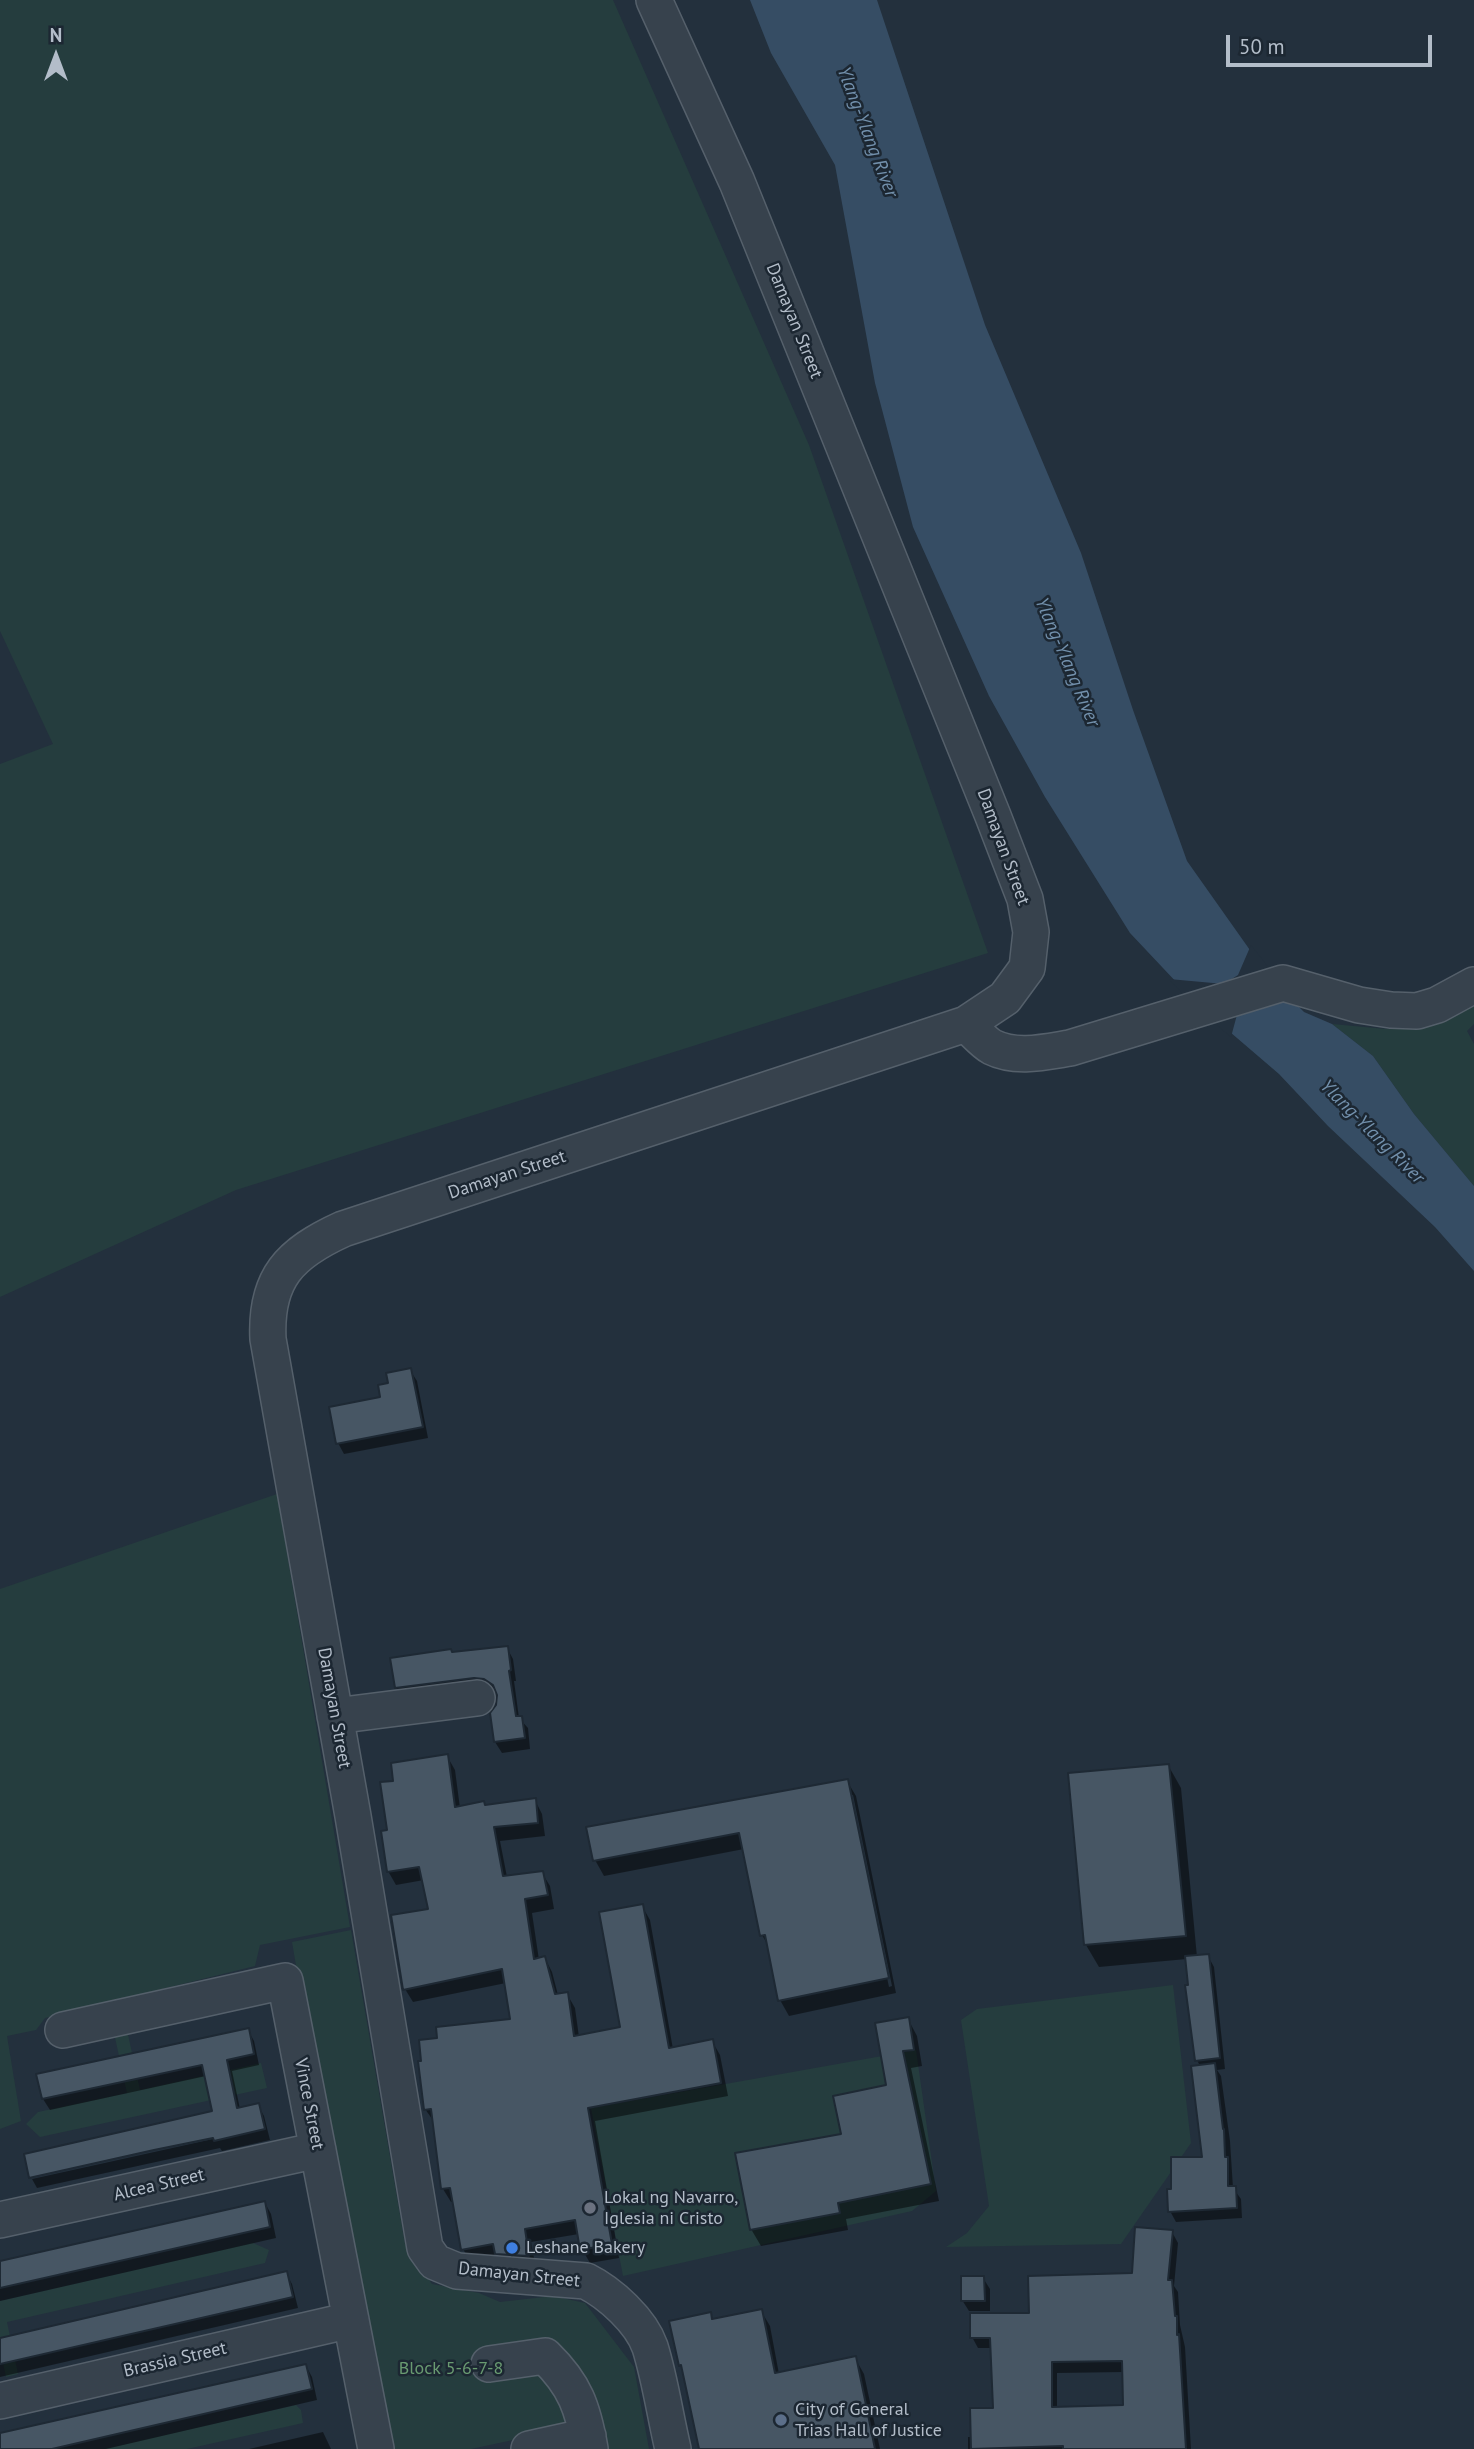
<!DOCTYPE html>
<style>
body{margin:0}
#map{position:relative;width:1474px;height:2449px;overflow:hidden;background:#23303d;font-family:"PT Sans",sans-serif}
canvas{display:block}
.north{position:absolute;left:21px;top:21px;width:70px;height:70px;-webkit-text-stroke:5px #1c2732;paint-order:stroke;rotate:0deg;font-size:19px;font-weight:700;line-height:28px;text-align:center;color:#b3bdc9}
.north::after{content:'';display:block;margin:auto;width:24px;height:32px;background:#b3bdc9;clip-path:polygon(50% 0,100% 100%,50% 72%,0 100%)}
.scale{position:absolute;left:1226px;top:35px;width:206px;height:32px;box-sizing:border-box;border:4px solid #b3bdc9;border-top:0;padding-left:9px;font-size:21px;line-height:24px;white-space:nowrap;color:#b3bdc9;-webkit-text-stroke:5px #1c2732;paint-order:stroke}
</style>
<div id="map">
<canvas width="1474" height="2449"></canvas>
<div class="north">N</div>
<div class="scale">50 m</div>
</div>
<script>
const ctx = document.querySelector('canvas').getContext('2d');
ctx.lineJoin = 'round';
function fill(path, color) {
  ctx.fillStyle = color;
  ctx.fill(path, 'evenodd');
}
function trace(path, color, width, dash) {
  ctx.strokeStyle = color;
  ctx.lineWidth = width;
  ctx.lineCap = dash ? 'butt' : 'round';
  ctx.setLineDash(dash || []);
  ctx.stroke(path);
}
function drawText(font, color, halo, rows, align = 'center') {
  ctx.font = font + ' "PT Sans",sans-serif';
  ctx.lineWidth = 5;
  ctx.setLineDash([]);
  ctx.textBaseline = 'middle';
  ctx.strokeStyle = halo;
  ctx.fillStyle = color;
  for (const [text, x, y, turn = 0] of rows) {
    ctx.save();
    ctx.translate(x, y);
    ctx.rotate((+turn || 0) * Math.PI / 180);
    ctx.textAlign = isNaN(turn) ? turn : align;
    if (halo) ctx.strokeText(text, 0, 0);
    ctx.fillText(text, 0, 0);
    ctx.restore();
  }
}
const green = new Path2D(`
 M0,0H613L809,445L988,953L236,1190L0,1297V764L53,744L0,631Z
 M1474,998V1024L1467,1031L1474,1044V1186L1414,1114L1373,1056L1332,1024L1386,1029L1430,1024Z
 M277,1494L350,1927L260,1945L255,1966L45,2018L36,2030L7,2036L21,2121L0,2129V1589Z
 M351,1930L405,2244L432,2284L479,2293L500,2302L553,2296L585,2303L634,2367L649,2449H604L555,2431L471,2449H386L352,2294L292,1942Z
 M1173,1985L1191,2143L1121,2244L946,2247L967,2233L989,2206L961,2020L977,2009Z
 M127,2030L140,2090L261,2063L267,2088L40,2137L26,2124L38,2112L127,2093L114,2033Z
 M916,2050L936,2191L912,2211L623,2276L591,2108Z
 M253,2243L269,2250L265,2263L7,2322L18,2374L6,2377L0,2349V2301Z
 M296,2405L301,2410L303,2423L187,2449H104Z`);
const water = new Path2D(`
 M750,0H877L985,325L1081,553L1133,710L1187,861L1269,977L1304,1012L1332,1024L1373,1056L1414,1114L1474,1186V1271L1435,1227L1328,1126L1279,1074L1195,1002L1130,933L1045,797L989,696L913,527L875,383L835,165L771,53Z`);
const pier = new Path2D(`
 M1251,945L1297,1004L1254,1000L1238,1011L1231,1037L1193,1005L1169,979L1224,984L1238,975Z`);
const shadow = new Path2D(`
 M410,1370L417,1381L428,1438L344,1454L338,1443L382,1398L391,1384Z
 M507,1648L513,1659L516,1681H514L519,1718L528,1728L530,1749L502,1753L495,1742L498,1694L492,1690L403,1699L396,1688L452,1653Z
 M447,1756L455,1770L460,1808L535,1800L542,1814L545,1836L500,1841L507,1877L542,1873L550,1886L554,1909L532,1913L539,1960L545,1958L552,1972L558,1995L567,1994L575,2008L579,2037L622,2029L642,1906L650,1920L673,2049L712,2041L720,2055L728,2096L595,2121L619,2258L590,2263L582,2249L579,2234L531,2242L536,2269L471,2263L463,2249L455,2202H451L443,2189L435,2123L425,2109L512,2020L506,1983L413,2002L405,1989L430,1911L424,1880L396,1885L388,1871V1832L395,1782Z
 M1168,1765L1181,1788L1197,1957L1208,1956L1214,1967L1225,2069L1217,2070L1221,2076L1230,2141L1233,2188L1241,2199L1242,2218L1176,2222L1170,2211L1173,2191L1204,2159L1200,2066L1197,2060L1187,1959L1099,1967L1086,1945Z
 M847,1781L856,1796L896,1993L789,2016L780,2000L769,1947L762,1935L744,1849L604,1876L595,1860ZM849,1795H853L892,1986L889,1987Z
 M908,2019L917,2036L922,2066L911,2068L939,2201L846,2219L848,2230L761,2246L751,2229L888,2087Z
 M248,2030L254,2041L259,2065L232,2071L240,2109L258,2105L264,2116L270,2140L222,2151L220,2148L37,2188L32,2179L222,2137L221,2134L31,2176V2179L26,2155L214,2112L206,2076L50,2110L43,2099Z
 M265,2203L271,2214L276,2238L0,2301V2263Z
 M1172,2232L1178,2243L1174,2286L1178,2292L1180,2325L1185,2347L1191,2449H968V2437H973L994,2409L992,2348H978L972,2337L1134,2275ZM1124,2372L1125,2407L1057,2408V2373Z
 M286,2273L292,2284L298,2308L0,2377V2341Z
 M983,2278L990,2289V2311H969L962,2300Z
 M761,2311L770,2326L779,2374L855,2358L864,2374L880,2449H701L684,2371L681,2365L710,2314L714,2320Z
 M306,2366L312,2377L317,2400L106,2449H0V2436Z
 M323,2432L331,2449H249Z`);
const building = new Path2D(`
 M411,1368L423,1427L336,1444L329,1407L380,1397L378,1385L388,1383L386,1373Z
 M508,1646L511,1670L509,1671L516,1716H522L525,1738L494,1742L490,1713L496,1705L497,1695L493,1685L484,1679L474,1678L395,1688L390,1658L451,1649L452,1652Z
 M448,1754L455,1807L484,1801L485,1805L536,1798L538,1823L494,1827L503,1876L543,1871L548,1895L525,1899L534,1959L545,1956L555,1994L568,1992L574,2036L620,2027L599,1912L643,1904L669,2048L713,2039L721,2083L588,2108L612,2244L580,2250L575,2220L525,2229L529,2256L495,2254L493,2244L461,2250L450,2188L441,2189L431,2109L424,2110L418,2061H421L419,2040L437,2038L436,2027L510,2019L502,1969L403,1990L391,1915L428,1909L419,1867L387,1872L381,1831L387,1830L380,1782L393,1781L391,1763Z
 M1169,1764L1186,1936L1084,1945L1068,1773Z
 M848,1779L889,1978L778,2001L765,1935L760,1936L739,1833L593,1861L586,1827Z
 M1209,1954L1220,2058L1195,2061L1185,1985H1188L1185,1956Z
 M909,2017L914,2050L903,2051L931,2184L838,2203L840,2213L750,2230L735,2153L841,2134L833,2096L886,2085L875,2023Z
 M249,2028L254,2054L227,2060L237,2108L259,2103L265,2129L214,2141L213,2138L154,2150L29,2178L24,2154L212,2111L202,2065L42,2099L36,2074Z
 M1215,2063L1223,2129H1224L1225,2157H1228V2186H1236L1237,2208L1168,2212L1167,2189H1171V2157H1202L1191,2066Z
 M265,2201L270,2227L0,2288V2261Z
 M1135,2227L1173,2230L1168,2280H1172L1175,2316H1177V2335L1179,2334L1186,2449H1063V2446L971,2449L970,2408H993L990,2338H970V2313H1029L1028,2276L1132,2273ZM1122,2361L1123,2405L1052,2407V2362Z
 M287,2271L293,2297L0,2364V2338Z
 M961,2276H984L985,2301H961Z
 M762,2309L775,2373L856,2356L875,2449H699L681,2365L679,2366L669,2321L711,2312L712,2319Z
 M306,2364L312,2389L52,2449H0V2433Z`);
const minor = new Path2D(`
 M654,0L737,182L993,816L1025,899L1031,932L1027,968L1005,998L966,1024L343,1229C290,1253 265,1278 268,1339L353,1816L425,2248L435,2262L457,2271L586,2281C610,2293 641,2321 650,2347C660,2379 665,2415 673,2449
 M966,1024C974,1031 983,1042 992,1047C1016,1059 1045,1052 1070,1048L1283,983L1359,1005L1391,1010L1417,1011L1437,1005L1474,985
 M335,1716L477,1698
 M63,2030L285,1981L376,2449
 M0,2220L318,2150
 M489,2364L545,2356C575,2385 583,2408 590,2449
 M0,2401L351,2320
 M529,2449L588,2436`);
const markers = [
 [590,2208,7,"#6b7280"],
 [512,2248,7,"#3f7fe0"],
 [781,2420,7,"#5c6f8a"]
];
const streetNames = [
 ["Damayan Street",794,321,68],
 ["Damayan Street",1003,847,70],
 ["Damayan Street",507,1175,-18],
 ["Damayan Street",334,1708,80],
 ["Vince Street",309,2104,79],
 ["Alcea Street",159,2185,-13],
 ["Damayan Street",519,2275,6],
 ["Brassia Street",175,2360,-13]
];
const poiNames = [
 ["Lokal ng Navarro,",604,2198],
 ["Iglesia ni Cristo",604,2219],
 ["Leshane Bakery",526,2248],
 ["City of General",795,2410],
 ["Trias Hall of Justice",795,2431]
];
const parkNames = [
 ["Block 5-6-7-8",451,2369]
];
const waterNames = [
 ["Ylang-Ylang River",867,132,69],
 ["Ylang-Ylang River",1067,662,67],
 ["Ylang-Ylang River",1372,1132,45]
];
fill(green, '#253d3e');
fill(water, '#364d64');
fill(pier, '#23303d');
fill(shadow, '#0007');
fill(building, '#475664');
trace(building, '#1e2934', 2);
trace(minor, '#55606b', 38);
trace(minor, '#37424d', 35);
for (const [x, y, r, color] of markers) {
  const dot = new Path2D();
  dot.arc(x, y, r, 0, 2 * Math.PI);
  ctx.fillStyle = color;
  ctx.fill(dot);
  trace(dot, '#1c2732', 2.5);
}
drawText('18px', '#b3bdc9', '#1c2732', streetNames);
drawText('18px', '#b3bdc9', '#1c2732', poiNames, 'left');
drawText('18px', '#699a71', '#1c2732', parkNames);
drawText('italic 19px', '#7290ac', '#1c2732', waterNames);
</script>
